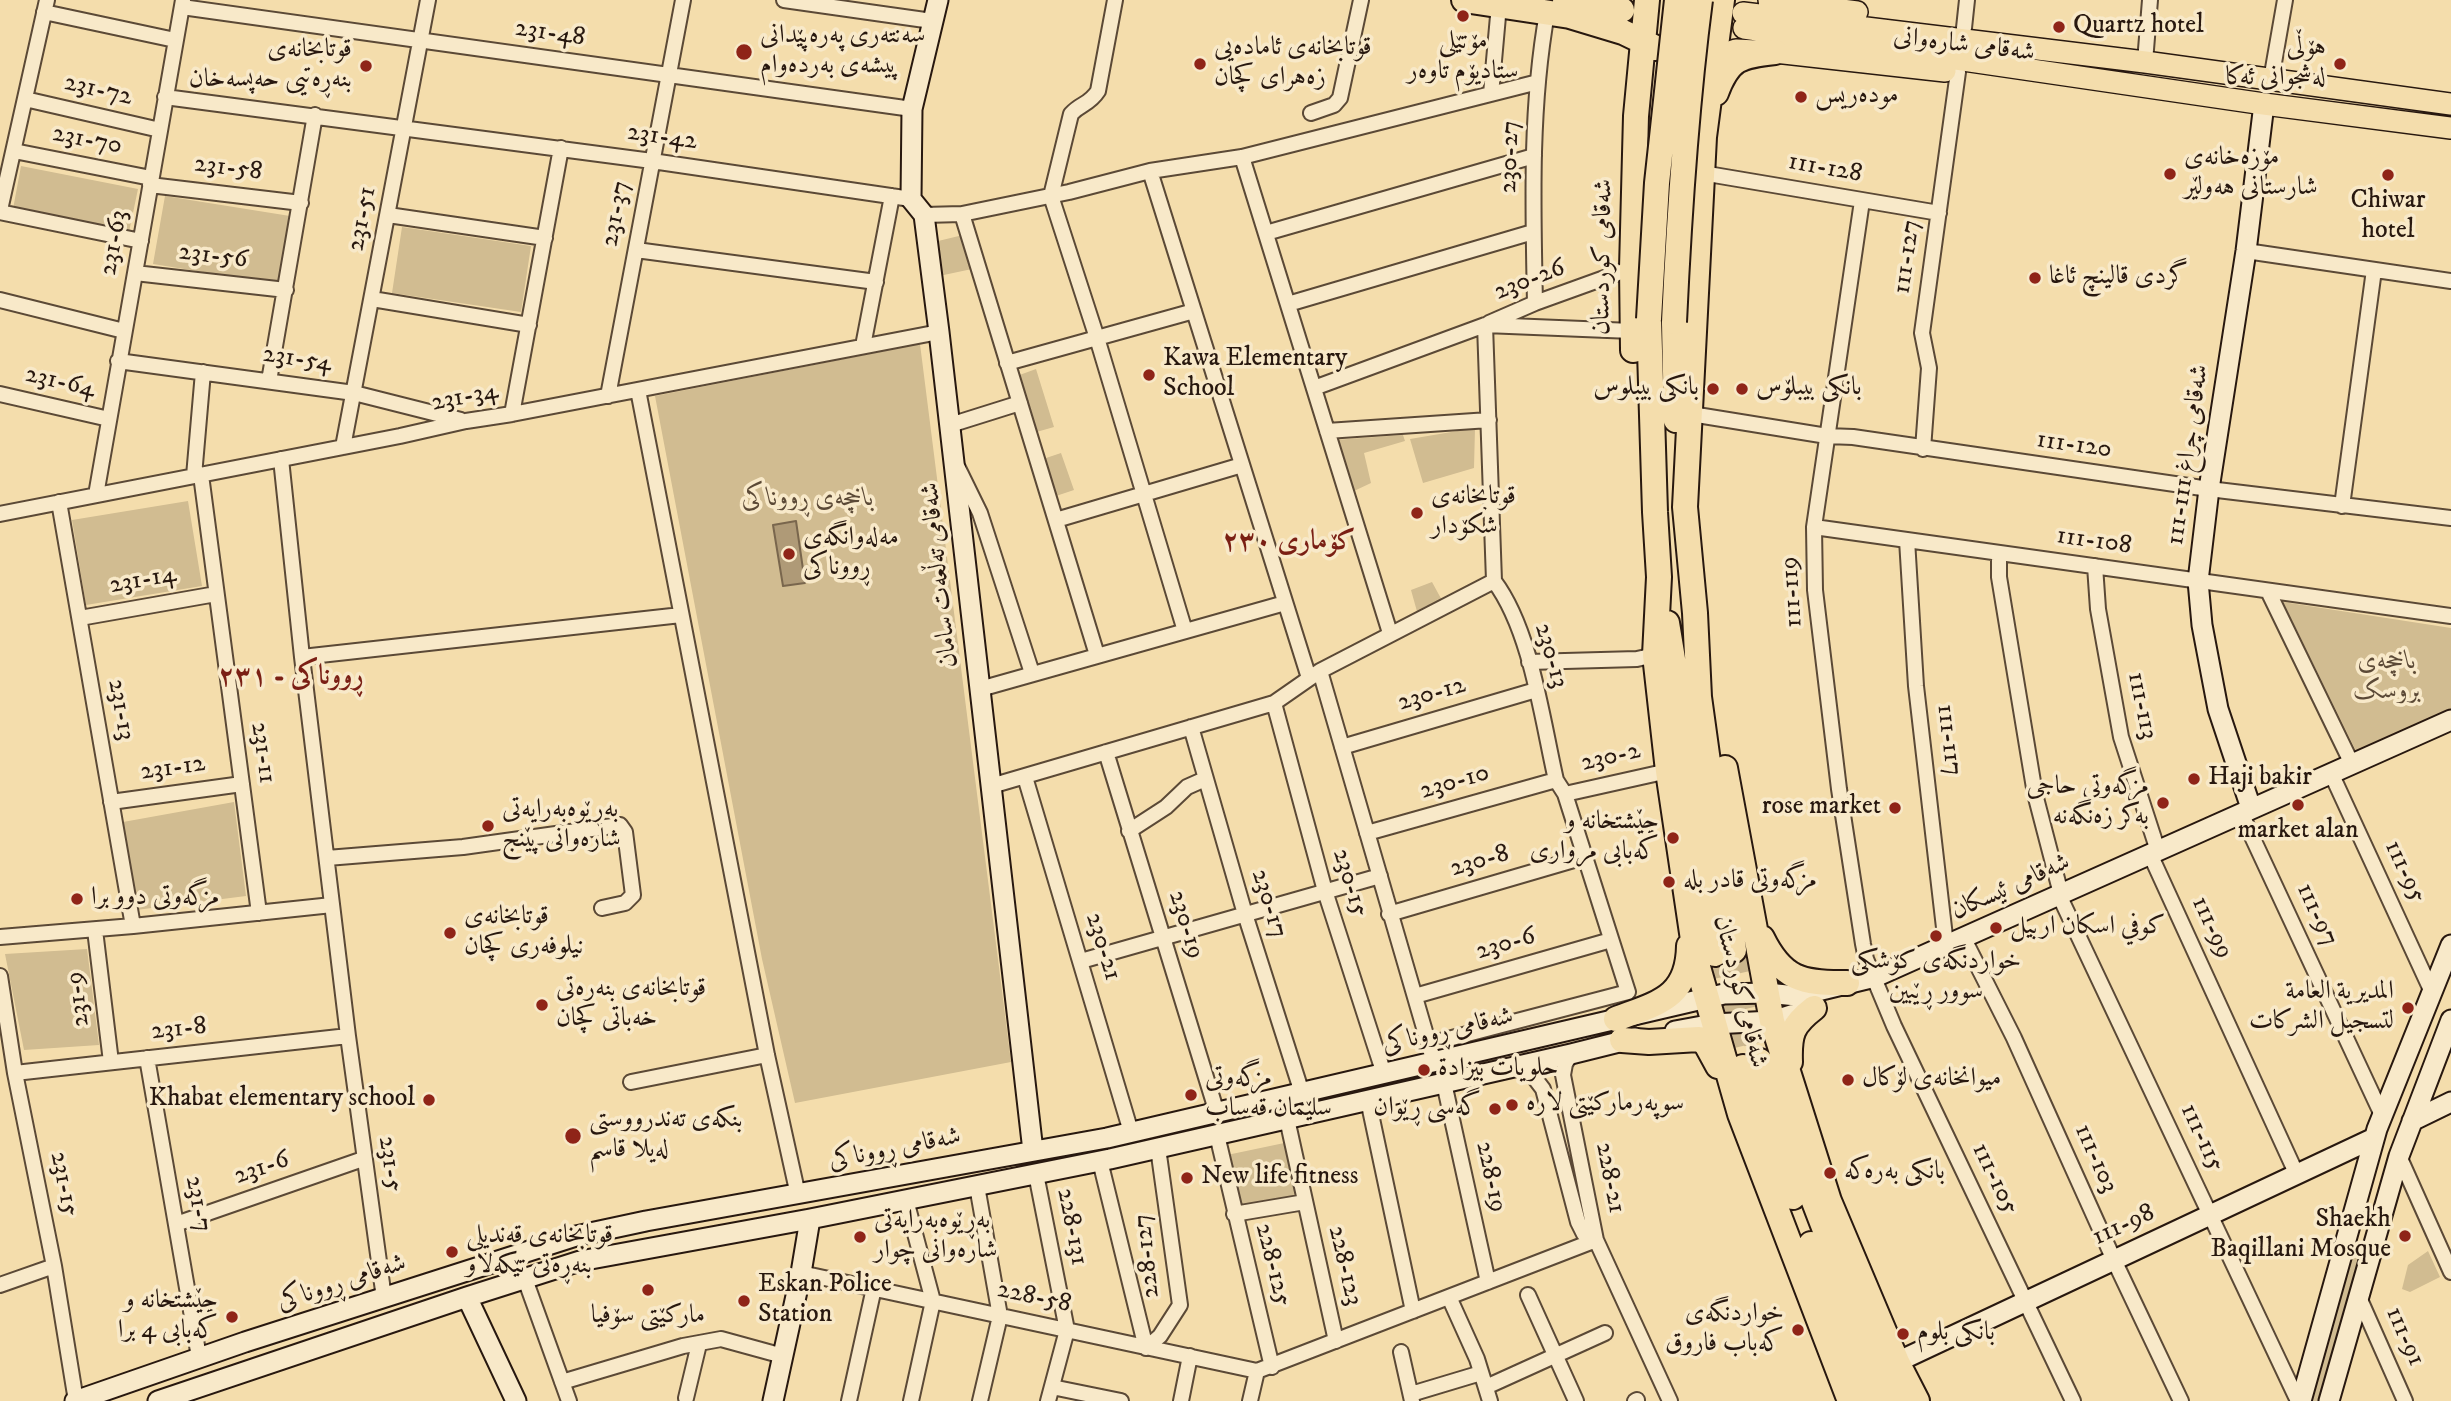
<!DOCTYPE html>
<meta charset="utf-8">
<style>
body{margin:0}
canvas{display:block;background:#f4ddac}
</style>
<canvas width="2451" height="1401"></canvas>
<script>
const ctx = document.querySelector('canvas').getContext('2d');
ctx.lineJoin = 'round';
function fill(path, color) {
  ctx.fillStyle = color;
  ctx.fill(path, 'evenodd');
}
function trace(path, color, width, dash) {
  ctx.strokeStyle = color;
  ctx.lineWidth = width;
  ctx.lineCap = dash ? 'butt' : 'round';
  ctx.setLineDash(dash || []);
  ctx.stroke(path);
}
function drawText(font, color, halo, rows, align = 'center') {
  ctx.font = font + ' "IM FELL DW Pica",Amiri,serif';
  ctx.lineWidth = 7;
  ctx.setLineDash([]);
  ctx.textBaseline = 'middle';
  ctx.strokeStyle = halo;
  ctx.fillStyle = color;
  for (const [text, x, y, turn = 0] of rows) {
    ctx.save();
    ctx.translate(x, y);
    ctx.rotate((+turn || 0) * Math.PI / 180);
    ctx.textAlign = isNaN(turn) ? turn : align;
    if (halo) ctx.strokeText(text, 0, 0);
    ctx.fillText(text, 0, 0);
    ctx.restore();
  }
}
const green = new Path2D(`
 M21,166L138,189L129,232L13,209Z
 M165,196L290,216L278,284L153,264Z
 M402,227L531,246L521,312L392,293Z
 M963,235L972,269L939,276L934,242Z
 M920,344L1011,1062L795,1103L762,959L655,396Z
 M1036,369L1054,427L1033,433L1014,377Z
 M1475,428L1474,468L1423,483L1410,439Z
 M1403,435L1405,441L1364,453L1371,483L1354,491L1335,440Z
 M1061,453L1074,490L1053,497L1040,460Z
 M188,501L202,586L86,605L72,520Z
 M1432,582L1444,604L1418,615L1411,590Z
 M2283,602L2451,628V713L2359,757Z
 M234,802L246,896L136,910L123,822Z
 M87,949L99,1045L24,1050L5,954Z
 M1289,1142L1299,1200L1237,1212L1227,1155Z
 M2357,1247L2361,1250L2319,1401H2310L2352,1251Z
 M2428,1251L2440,1277L2410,1292L2402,1289L2408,1265Z`);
const water = new Path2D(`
 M796,521L805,583L783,586L773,525Z`);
const highwayTunnel = new Path2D(`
 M1734,950L1760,1061
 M1715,954L1743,1067`);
const street = new Path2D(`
 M784,0L932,21
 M1115,0L1098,91C1089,105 1081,103 1071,114L1051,196L1097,338L1185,631
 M182,7L912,109
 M44,12L175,40
 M1964,28L1967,0
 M2145,62L2150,0
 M2271,80L2285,0
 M1491,94L1499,5
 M165,97L652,161L911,199
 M25,99L160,130
 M1311,113L1334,105L1340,98L1361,0
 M14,151L151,178
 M1242,157L1390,633
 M1150,171L1309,678
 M1702,173L1939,213
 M150,185L301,203
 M1862,201L1814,527L1815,590L1839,789L1863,944L1866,959L1894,1026L2073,1401
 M0,210L47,0
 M0,212L141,241
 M962,214L1097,655
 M388,215L545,238
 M924,215L962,214L1069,192L1150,171L1242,157L1538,82
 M1266,233L1534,156
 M636,250L876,282
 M2246,251L2451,281
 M135,273L286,290
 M372,299L529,325
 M0,300L124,331
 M1535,303C1533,207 1530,108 1547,13
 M1288,304L1533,232
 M1489,323L1535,303L1632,268
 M863,346L892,196
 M118,361L354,393L461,420
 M1007,363L1194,311
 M269,381L315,115
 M1314,388L1485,325L1632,331
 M638,390L767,1055L798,1195
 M0,394L109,419
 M608,396L683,0
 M512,414L561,148
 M1691,414L1827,436L1853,437L2209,489L2451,518
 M950,425L1020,403
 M1327,431L1489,420
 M343,447L428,0
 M1923,449L1929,368L1922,333L1958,72
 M281,459L302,657L348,1036L384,1298
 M958,468L980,513L1032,673
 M201,475L259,913
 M194,476L203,372
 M96,495L183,0
 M59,502L133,926
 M2342,506L2374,270
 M0,514L400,436L466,421L512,414L939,332
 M1056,520L1242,465
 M1814,527L2451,616
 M1907,540L1916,686L1946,945
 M1999,553V577L2035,794L2061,894
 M2095,566L2098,609L2121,737L2158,851
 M2268,591L2352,764
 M80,618L216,594
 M302,657L681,615
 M1529,662L1637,659L1655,655
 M1320,671L1431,1052
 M980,689L1285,603
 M1274,703L1325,891L1384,1074
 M1191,727L1245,914L1302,1093
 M1342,747L1536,690
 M1106,752L1217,1113
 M2331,773L2432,992
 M1025,777L1131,1132
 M991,786L1274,703L1320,671L1494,581
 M1565,794L1668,771
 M111,802L242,784
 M2241,813L2382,1115
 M1129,831L1166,807L1187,787L1205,779
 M1367,833L1556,780
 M2150,854L2297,1175
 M327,858L463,847L620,825L625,832L633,895L625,903L602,908
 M2059,895L2298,1401
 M1389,914L1584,857
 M95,930L111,1062
 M0,937L133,926L332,905
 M1963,937L2014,1038L2114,1260L2181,1401
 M1081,961L1380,876
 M0,976L15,1073L54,1266L76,1401
 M1415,996L1611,940
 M1429,1044L1628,992L1565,794L1556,780C1542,719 1531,630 1494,581L1485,325
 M1571,1054L1565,1064L1563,1075L1596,1240L1670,1401
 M147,1058L199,1357
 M1517,1067L1530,1072L1543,1089L1578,1222L1584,1234L1596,1240
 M15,1073L348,1036
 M631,1082L767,1055
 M1444,1083L1488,1282
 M1368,1100L1413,1311
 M1287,1119L1336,1341
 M1217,1135L1272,1367
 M2399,1156L2451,1272
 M1100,1161L1146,1348L1160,1336L1180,1305L1158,1148
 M1036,1174L1067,1330L1048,1401
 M977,1186L1000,1316L980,1401
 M906,1200L933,1301L911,1401
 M1234,1214L1305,1202
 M176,1224L363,1159
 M801,1273L1257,1371L1596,1240
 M525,1279L569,1401
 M0,1285L54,1266
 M1528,1295L1576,1401
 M2358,1295L2405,1401
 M1449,1297L1477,1359L1490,1401
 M1401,1352L1412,1401
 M562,1382L683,1346L721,1339L783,1356
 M1052,1387L1121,1401
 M1486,1387L1605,1333
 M1411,1394L1481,1373
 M686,1398L699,1344
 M849,1401L874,1288
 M1181,1401L1190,1356
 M1250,1401L1257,1371
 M1635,1401L1637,1400`);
const secondary = new Path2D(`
 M938,0L912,109L911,199L924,215L939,332L1033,1151
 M2251,808L2218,709L2202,625L2198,581L2209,489L2246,251L2264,104
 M1675,1031L1713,1024L1772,1021L1813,1008
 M2412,1121L2451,1102
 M467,1297L516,1401
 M1897,1362L2374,1138
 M75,1401L245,1342L576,1236L646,1221L1107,1138L1724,994L1766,993L1797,996L1875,977L2451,720
 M158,1401L467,1297L580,1261L810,1219L1110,1159L1571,1054L1635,1038
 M773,1401L801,1273L810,1219
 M2301,1401L2377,1129L2451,945
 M2329,1401L2399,1156L2451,1020`);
const primary = new Path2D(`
 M1769,0L1857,12
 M1743,13L2145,62L2451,104
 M1744,28L2264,104L2451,128
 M1715,57L1736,50L1775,52L1945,71`);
const highway = new Path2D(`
 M1464,0L1570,16L1623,32L1656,48
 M1722,0L1704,137L1685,507L1695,613L1699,697L1734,950
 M1565,2L1622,10
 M1716,93C1729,58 1740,56 1775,52
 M1649,319L1655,512L1659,577L1655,655L1668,771L1696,960L1740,1114L1850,1401
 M1674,322L1676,420
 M1633,350L1632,268L1636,116L1647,0
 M1667,623L1691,767L1715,954
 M1725,768L1772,1021L1829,1201L1897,1362L1917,1401
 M1762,938C1782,979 1802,984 1847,983
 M1616,1019C1658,1003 1688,998 1689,946
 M1622,1040L1649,1042L1699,1039L1706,1044L1718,1066
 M1760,1061L1881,1376L1894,1401
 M1790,1062C1789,1034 1792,1025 1814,1008
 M1743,1067L1793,1197
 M1811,1244L1873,1401`);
const highwayBridge = new Path2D(`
 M1649,319L1657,183L1677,0
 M1674,322C1679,214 1686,107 1700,0`);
const markers = [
 [1463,16,7,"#8f2418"],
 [2059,27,7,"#8f2418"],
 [744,52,9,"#8f2418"],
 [1200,64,7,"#8f2418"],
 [2340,64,7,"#8f2418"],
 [366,66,7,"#8f2418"],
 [1801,97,7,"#8f2418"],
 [2170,174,7,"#8f2418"],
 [2388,175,7,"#8f2418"],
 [2035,278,7,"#8f2418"],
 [1149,375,7,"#8f2418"],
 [1713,389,7,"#8f2418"],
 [1742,389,7,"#8f2418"],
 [1417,513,7,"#8f2418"],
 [789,554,7,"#8f2418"],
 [2194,779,7,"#8f2418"],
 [2163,803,7,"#8f2418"],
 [2298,805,7,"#8f2418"],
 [1895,808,7,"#8f2418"],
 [488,826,7,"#8f2418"],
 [1673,838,7,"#8f2418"],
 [1669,882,7,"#8f2418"],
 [77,899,7,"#8f2418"],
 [1996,928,7,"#8f2418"],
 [450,933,7,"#8f2418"],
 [1936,936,7,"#8f2418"],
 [542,1005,7,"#8f2418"],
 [2408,1008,7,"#8f2418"],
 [1424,1070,7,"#8f2418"],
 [1848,1080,7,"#8f2418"],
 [1191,1095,7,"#8f2418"],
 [429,1100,7,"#8f2418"],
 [1512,1105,7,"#8f2418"],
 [1495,1109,7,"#8f2418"],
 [573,1136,9,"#8f2418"],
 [1830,1173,7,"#8f2418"],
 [1187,1178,7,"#8f2418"],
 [2405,1236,7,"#8f2418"],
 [860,1237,7,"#8f2418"],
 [452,1252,7,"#8f2418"],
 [648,1290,7,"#8f2418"],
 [744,1301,7,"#8f2418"],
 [232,1317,7,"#8f2418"],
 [1798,1330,7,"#8f2418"],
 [1903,1334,7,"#8f2418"]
];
const poiNames = [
 ["Quartz hotel",2073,27],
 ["سەنتەری پەرەپێدانی",760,37],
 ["پیشەی بەردەوام",760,67],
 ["مۆتێلی",1463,43,"center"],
 ["ستادیۆم تاوەر",1463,73,"center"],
 ["قوتابخانەی ئامادەیی",1214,49],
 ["زەهرای کچان",1214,79],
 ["هۆڵی",2326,49,"right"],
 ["لەشجوانی ئەکا",2326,79,"right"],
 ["قوتابخانەی",352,51,"right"],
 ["بنەڕەتیی حەپسەخان",352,81,"right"],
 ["مودەریس",1815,97],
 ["مۆزەخانەی",2184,159],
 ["شارستانی هەولێر",2184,189],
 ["Chiwar",2388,202,"center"],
 ["hotel",2388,232,"center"],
 ["گردی قالینچ ئاغا",2049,278],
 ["Kawa Elementary",1163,360],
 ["School",1163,390],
 ["بانکی بیبلوس",1699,389,"right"],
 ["بانکی بیبلۆس",1756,389],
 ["قوتابخانەی",1431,498],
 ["شكۆدار",1431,528],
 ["مەلەوانگەی",803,539],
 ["ڕووناکی",803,569],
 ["Haji bakir",2208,779],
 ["مزگەوتی حاجی",2149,788,"right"],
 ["بەکر زەنگەنە",2149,818,"right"],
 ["rose market",1881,808,"right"],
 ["بەڕێوەبەرایەتی",502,811],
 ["شارەوانی پێنج",502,841],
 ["چێشتخانە و",1659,823,"right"],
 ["کەبابی مرواری",1659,853,"right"],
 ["market alan",2298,832,"center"],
 ["مزگەوتی قادر بلە",1683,882],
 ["مزگەوتی دوو برا",91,899],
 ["قوتابخانەی",464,918],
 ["نیلوفەری کچان",464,948],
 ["كوفي اسكان اربيل",2010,928],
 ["خواردنگەی کۆشکی",1936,963,"center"],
 ["سوور ڕێبین",1936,993,"center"],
 ["قوتابخانەی بنەڕەتی",556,990],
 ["خەباتی کچان",556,1020],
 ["المديرية العامة",2394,993,"right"],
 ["لتسجيل الشركات",2394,1023,"right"],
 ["حلويات بيزادة",1438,1070],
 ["مزگەوتی",1205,1080],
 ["سلێمان قەساب",1205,1110],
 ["میوانخانەی لۆکال",1862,1080],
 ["Khabat elementary school",415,1100,"right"],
 ["سوپەرمارکێتی لارە",1526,1105],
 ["گەسی ڕێوان",1481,1109,"right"],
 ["بنکەی تەندرووستی",589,1121],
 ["لەیلا قاسم",589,1151],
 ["بانکی بەرەکە",1844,1173],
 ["New life fitness",1201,1178],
 ["Shaekh",2391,1221,"right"],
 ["Baqillani Mosque",2391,1251,"right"],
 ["بەڕێوەبەرایەتی",874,1222],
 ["شارەوانی چوار",874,1252],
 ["قوتابخانەی قەندیلی",466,1237],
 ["بنەڕەتی تێكەلاو",466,1267],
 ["Eskan Police",758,1286],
 ["Station",758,1316],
 ["چێشتخانە و",218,1302,"right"],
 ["کەبابی 4 برا",218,1332,"right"],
 ["خواردنگەی",1784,1315,"right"],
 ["کەباب فاروق",1784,1345,"right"],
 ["مارکێتی سۆفیا",648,1317,"center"],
 ["بانکی بلوم",1917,1334]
];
const streetNames = [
 ["231-48",550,34,8],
 ["شەقامی شارەوانی",1964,46,7],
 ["231-72",98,91,13],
 ["231-42",662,138,8],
 ["231-70",87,141,11],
 ["230-27",1511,157,-88],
 ["231-58",228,169,7],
 ["111-128",1825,169,10],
 ["231-37",617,214,-79],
 ["231-51",363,219,-79],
 ["231-63",115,243,-80],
 ["231-56",213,257,7],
 ["شەقامی کوردستان",1604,257,-89],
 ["111-127",1908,257,-82],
 ["230-26",1530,281,-21],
 ["231-54",297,360,8],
 ["231-64",60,383,13],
 ["231-34",465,398,-11],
 ["111-120",2074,446,8],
 ["شەقامی چراغ 111-111",2189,455,-82],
 ["111-108",2094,542,8],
 ["شەقامی تەڵعەت سامان",941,575,-96],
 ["231-14",143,581,-10],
 ["111-119",1793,592,-94],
 ["230-13",1550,656,74],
 ["230-12",1432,695,-16],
 ["111-113",2141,706,78],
 ["231-13",120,710,80],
 ["111-117",1948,740,83],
 ["231-11",262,753,82],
 ["230-2",1611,758,-13],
 ["231-12",173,769,-8],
 ["230-10",1455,783,-16],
 ["230-8",1480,862,-16],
 ["111-95",2404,872,65],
 ["230-15",1349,883,73],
 ["شەقامی ئیسکان",2011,888,-24],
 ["230-17",1268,904,73],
 ["111-97",2316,915,65],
 ["230-19",1185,925,73],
 ["111-99",2211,928,65],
 ["230-6",1506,945,-16],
 ["230-21",1102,947,73],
 ["شەقامی کوردستان",1739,992,76],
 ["231-9",79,999,-97],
 ["231-8",179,1030,-6],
 ["شەقامی ڕووناکی",1448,1032,-13],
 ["111-115",2201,1138,65],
 ["شەقامی ڕووناکی",895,1150,-11],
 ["111-103",2095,1159,66],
 ["231-5",389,1164,82],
 ["231-6",262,1169,-19],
 ["228-19",1490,1177,78],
 ["228-21",1609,1178,79],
 ["111-105",1994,1179,64],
 ["231-15",63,1184,79],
 ["231-7",197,1204,80],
 ["111-98",2124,1226,-25],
 ["228-131",1071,1227,79],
 ["228-127",1148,1256,-96],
 ["228-125",1272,1265,76],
 ["228-123",1344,1266,77],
 ["شەقامی ڕووناکی",342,1284,-18],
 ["228-58",1034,1298,12],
 ["111-91",2404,1337,66]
];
const parkNames = [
 ["باخچەی ڕووناکی",808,500],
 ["باخچەی",2387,663],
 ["بروسک",2387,693]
];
const neighbourhoodNames = [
 ["کۆماری ٢٣٠",1289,543],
 ["ڕووناکی - ٢٣١",291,678]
];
fill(green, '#d1bc91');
fill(water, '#af9a77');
trace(water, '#79664d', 2);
trace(highwayTunnel, '#cbb68d', 24, [24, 12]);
trace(street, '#5b4936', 18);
trace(secondary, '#28180f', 23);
trace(primary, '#28180f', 24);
trace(highway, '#28180f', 28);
trace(street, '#f8e9c9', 14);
trace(secondary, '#f8e9c9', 19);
trace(primary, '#f4ddac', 21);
trace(highway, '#f4ddac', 24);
trace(highwayBridge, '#28180f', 28, []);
trace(highwayBridge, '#f4ddac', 24);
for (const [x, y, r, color] of markers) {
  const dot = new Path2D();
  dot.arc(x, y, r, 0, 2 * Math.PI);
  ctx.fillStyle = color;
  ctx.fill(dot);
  trace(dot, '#f8e9c9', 2.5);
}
drawText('26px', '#28180f', '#f8e9c9', poiNames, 'left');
drawText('26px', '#28180f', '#f8e9c9', streetNames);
drawText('italic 26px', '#5b4936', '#f8e9c9', parkNames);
drawText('bold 28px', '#7a1f14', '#f8e9c9', neighbourhoodNames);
</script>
